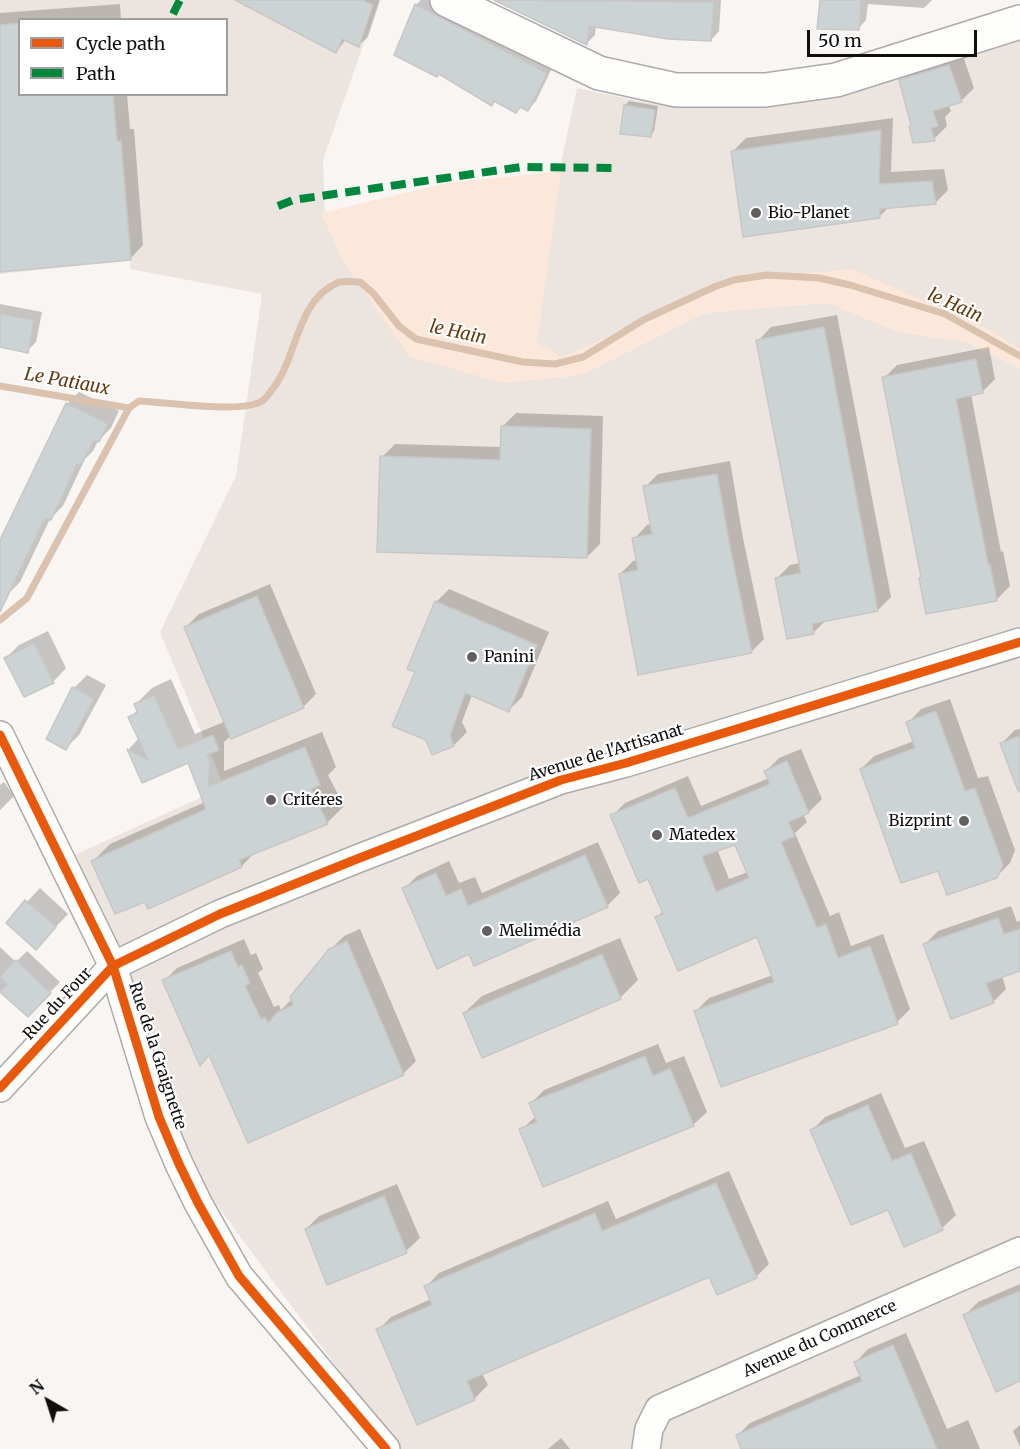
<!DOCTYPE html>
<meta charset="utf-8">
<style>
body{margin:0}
#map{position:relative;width:1020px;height:1449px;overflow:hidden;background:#f8f5f3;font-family:Merriweather,serif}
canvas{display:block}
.legend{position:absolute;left:18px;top:18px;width:210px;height:78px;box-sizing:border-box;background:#fff;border:2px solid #a09f9f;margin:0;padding:8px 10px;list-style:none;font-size:18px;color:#110f0e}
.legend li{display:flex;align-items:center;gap:12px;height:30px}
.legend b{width:30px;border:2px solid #a09f9f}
.north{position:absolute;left:18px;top:1371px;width:60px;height:60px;-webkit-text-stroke:4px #fff;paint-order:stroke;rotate:321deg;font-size:16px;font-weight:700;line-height:24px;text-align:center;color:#110f0e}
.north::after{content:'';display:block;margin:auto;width:21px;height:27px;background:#110f0e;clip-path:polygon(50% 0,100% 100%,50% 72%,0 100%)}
.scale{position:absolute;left:807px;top:30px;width:170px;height:27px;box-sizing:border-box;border:3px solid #110f0e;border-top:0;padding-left:8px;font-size:18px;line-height:21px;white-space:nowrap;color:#110f0e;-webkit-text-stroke:4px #fff;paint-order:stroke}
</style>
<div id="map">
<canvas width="1020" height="1449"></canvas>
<ul class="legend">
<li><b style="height:8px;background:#e8590c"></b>Cycle path</li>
<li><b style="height:8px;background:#00873e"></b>Path</li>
</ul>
<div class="north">N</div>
<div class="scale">50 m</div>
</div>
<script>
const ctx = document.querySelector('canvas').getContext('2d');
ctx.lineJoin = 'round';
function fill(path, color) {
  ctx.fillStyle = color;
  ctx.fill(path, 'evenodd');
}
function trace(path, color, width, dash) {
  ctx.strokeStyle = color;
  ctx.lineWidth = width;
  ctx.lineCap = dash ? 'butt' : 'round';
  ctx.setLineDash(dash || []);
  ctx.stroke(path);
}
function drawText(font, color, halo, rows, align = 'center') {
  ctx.font = font + ' Merriweather,serif';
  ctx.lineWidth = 4.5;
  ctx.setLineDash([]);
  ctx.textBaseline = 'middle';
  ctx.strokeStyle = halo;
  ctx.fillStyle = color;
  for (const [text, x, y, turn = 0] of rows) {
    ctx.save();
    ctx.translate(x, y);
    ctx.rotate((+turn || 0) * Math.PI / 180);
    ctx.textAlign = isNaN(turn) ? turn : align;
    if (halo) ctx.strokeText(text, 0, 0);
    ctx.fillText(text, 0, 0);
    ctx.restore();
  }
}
const built = new Path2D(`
 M0,0H379L323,160L325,216L558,177L577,88L643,102L746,108L1020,35V1449H397L194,1174L68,858L224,787L160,632L236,476L262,294L130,269L131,260L0,274ZM20,20H226V94H20Z`);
const green = new Path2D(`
 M561,171L537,343L562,357L740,280L852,269L994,332L1020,350V369L965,342L898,332L828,303L705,313L582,375L504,383L410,357L342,260L321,213L447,183Z`);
const shadow = new Path2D(`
 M238,0H380L368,37L359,45L346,39L336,52Z
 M421,0H430L554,64L536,101L528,110L521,106L516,111L495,100L492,104L416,5Z
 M509,0H721L719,31L711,40L596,25L595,35L587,43Z
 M821,0H932L924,8L868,4L866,20L858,29Z
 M120,4L121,20H20V94H127L130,129H134L143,245L130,259L0,271V13Z
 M962,53L974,88L961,101L948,105L951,111L945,117L947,126L934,139L912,125L901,81L914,68Z
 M629,101L658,106L654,131L650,135L625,105Z
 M893,118L891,172L944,169L948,190L935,203L889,207L879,217L733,151L746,138Z
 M0,304L42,312L36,342L27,351L0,346Z
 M837,315L891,597L878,610L826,620L813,633L776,579L790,565L800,563L758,341L771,327Z
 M989,347L995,379L982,392L971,394L1001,552L1003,551L1010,586L997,599L922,576L884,378L897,365Z
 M79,392L119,411L111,428L98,441L93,451L85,459L63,506L50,519L20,582L7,595L0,591V544L67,404Z
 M516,413L603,416L600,544L587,557L382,457L395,444L502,447L503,426Z
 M730,461L743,538L764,639L751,652L620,574L633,561L638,560L634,539L647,525L652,524L645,487L658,474Z
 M270,584L316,694L303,707L232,735L224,742V771L322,732L336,767L328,775L344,806L327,823L256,851L242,866L146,900L93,861L110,844L205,802L189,761L143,782L129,749L139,738L130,718L138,709L136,704L152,688L171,679L195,734L226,721L186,627L199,614Z
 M449,589L549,632L522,697L509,710L472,695L462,722L467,732L454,745L432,753L416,671L436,602Z
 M48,631L66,668L53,682L6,658L19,645Z
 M87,675L106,685L79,735L66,748L74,688Z
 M950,699L978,778L988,776L1015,850L1010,863L996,877L938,869L861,769L874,756L914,741L908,723L921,709Z
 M1020,729V793L1002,743L1015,730Z
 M801,749L822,799L809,812L803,814L807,822L795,833L830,916L839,912L851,946L883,934L910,1009L897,1022L696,1011L709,998L773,975L758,935L657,917L663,911L648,877L612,816L625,803L688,776L701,806L769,778L766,771L779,758ZM736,843L748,872L729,879L717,849Z
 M4,782L14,796L0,810V785Z
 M598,842L620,893L607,906L470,952L404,889L417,876L449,861L459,883L475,877L482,893Z
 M40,888L68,914L36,948L27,902Z
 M1011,906L1017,922L1020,921V970L1002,976L1006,989L993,1002L925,944L938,931Z
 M360,929L416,1061L403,1074L210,1054L164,981L177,968L244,939L251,955L256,953L263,969L258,973L274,1007L279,1005L281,1010L292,999L330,950L344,936Z
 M620,938L638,980L620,998L464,1013L482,996Z
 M0,947L16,962L27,951L60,982L28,1015L0,990Z
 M658,1044L666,1063L684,1056L707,1112L693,1125L543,1185L521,1130L536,1116L531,1103L544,1090Z
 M881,1093L905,1148L924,1141L956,1215L942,1228L905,1245L889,1208L812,1130L825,1117Z
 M729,1171L769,1264L756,1277L710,1275L482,1373L488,1385L474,1399L418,1423L378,1330L391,1317L431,1299L426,1287L439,1273L608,1201L616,1219Z
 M397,1184L420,1238L406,1251L306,1229L319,1216Z
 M1020,1284V1380L965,1315L978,1302Z
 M906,1333L947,1429L968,1420L980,1449H743L737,1436L750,1423L861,1375L855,1363L868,1349Z
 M1020,1425V1447L1013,1431Z
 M561,1438L570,1449H548Z`);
const stream = new Path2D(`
 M0,386L129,408
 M0,620L27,598L129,408L139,401C164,402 244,414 262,401C266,399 269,394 271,391C298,359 295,302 337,283C343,280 354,282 360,282L373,293L399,326L416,339L523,362L555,364L583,357L645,319L714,287L734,280L767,275L819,278L850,285L945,314L1020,356`);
const building = new Path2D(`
 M235,0H363L373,5L359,47L342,39L336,53Z
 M494,0L714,2L711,41L668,39L589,26L587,45Z
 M820,0H861L859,30L817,29Z
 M415,4L547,73L528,111L520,107L516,113L494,101L492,106L439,74L437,77L394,55Z
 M20,23V94H113L117,141H121L131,260L0,272V25Z
 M949,65L962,102L933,111L938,126L931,128L935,141L913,143L909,126L911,125L899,80Z
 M624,105L655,110L651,137L620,134Z
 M881,130L879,184L932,181L936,204L880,209V218L743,237L731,151Z
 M0,314L34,320L28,353L0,347Z
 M824,327L878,611L812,624L814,634L787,639L775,578L801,573L756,340Z
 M976,359L983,393L956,399L988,564H990L997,601L926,614L919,578L921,577L882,377Z
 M66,403L108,424L99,442L94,440L81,465L77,464L51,520L45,518L0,612V540Z
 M501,426L591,429L587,558L377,552L380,456L500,460Z
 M717,474L731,552L752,653L638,675L619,574L638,570L632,538L652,534L643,486Z
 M257,596L304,708L231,739L184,627Z
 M435,601L537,645L509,712L465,693L450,736L454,746L432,755L426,740L392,726L415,672L407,669Z
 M34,643L54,683L24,697L4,658Z
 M72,687L94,699L66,750L46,739Z
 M154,695L178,749L213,735L219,750L207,755L210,763L208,787L305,747L320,785L311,789L328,824L239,860L242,867L148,909L145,902L115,914L91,861L206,809L188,763L142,783L127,749L148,760L128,717L138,713L134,704Z
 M936,711L965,791L975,788L1003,865L997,878L947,895L938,871L901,883L860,769L915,748L906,722Z
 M1020,736V790L1018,791L1000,743Z
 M787,761L809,813L788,822L795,836L781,842L817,928L826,924L838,958L870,946L898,1024L721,1087L694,1011L774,982L757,937L678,971L655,917L663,914L648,879L639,883L610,815L675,788L688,818L770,784L764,771ZM735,845L749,878L716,892L702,856Z
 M585,855L608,907L474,966L469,954L437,969L402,888L436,873L446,896L461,889L468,906Z
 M25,900L56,927L36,950L6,923Z
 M998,918L1004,934L1020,929V971L986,983L994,1003L951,1019L923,944Z
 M347,941L404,1075L248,1143L209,1055L200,1066L162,980L231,951L238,967L242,965L250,983L245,986L261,1019L265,1017L268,1023L278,1012L293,1005L290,997L329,949Z
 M602,954L621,999L482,1058L463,1013Z
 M16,960L51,993L28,1017L0,992L7,985L0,977Z
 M645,1056L653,1076L670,1068L694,1126L543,1187L519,1129L537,1122L529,1103Z
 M868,1105L892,1161L911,1153L943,1230L904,1247L888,1210L851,1225L810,1130Z
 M716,1183L757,1278L717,1295L709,1277L562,1340L467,1381L475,1400L417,1425L376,1329L432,1305L424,1286L595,1213L602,1231Z
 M384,1196L407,1253L327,1285L305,1229Z
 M1020,1291V1381L996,1392L963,1315Z
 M893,1345L937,1449H741L736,1435L862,1381L854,1362Z`);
const minor = new Path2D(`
 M0,735L113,966L159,1117L179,1164L198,1203L239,1276L386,1449
 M0,1088L113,966L220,914L357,859L561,780L626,763L1020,642
 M646,1449L649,1429L659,1409L1020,1251`);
const major = new Path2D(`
 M447,0L599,73L676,90H765L836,80L1020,22`);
const quiet = new Path2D(`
 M173,14L180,0
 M278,206L293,200L521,167L614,168`);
const cycleway = new Path2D(`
 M0,735L113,966L159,1117L179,1164L198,1203L239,1276L386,1449
 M0,1088L113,966L220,914L357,859L561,780L626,763L1020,642`);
const markers = [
 [756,213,6,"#62605e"],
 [472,657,6,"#62605e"],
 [271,800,6,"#62605e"],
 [964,821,6,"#62605e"],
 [657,835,6,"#62605e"],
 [487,931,6,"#62605e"]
];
const poiNames = [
 ["Bio-Planet",768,213],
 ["Panini",484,657],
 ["Critéres",283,800],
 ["Bizprint",952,821,"right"],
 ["Matedex",669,835],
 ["Melimédia",499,931]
];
const streetNames = [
 ["Avenue de l'Artisanat",606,753,-17],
 ["Rue du Four",58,1004,-47],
 ["Rue de la Graignette",157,1056,72],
 ["Avenue du Commerce",820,1339,-24]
];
const waterNames = [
 ["le Hain",955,306,24],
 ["le Hain",458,333,12],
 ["Le Patiaux",67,382,10]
];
fill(built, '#ece4de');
fill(green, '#fbe8db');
fill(shadow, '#0003');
trace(stream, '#dbc2ae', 7);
fill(building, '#cbd3d5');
trace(building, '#c8c7c6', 1.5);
trace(minor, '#adaaa9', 30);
trace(major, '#adaaa9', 36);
trace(minor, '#fefefd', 27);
trace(major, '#fefefd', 33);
trace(quiet, '#00873e', 8, [15, 8]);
trace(cycleway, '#e8590c', 9);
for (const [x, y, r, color] of markers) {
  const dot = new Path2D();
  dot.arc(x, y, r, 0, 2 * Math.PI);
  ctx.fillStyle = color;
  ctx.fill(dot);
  trace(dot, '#fff', 2);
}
drawText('16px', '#110f0e', '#fff', poiNames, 'left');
drawText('16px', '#110f0e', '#fff', streetNames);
drawText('italic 18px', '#66390d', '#fff', waterNames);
</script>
